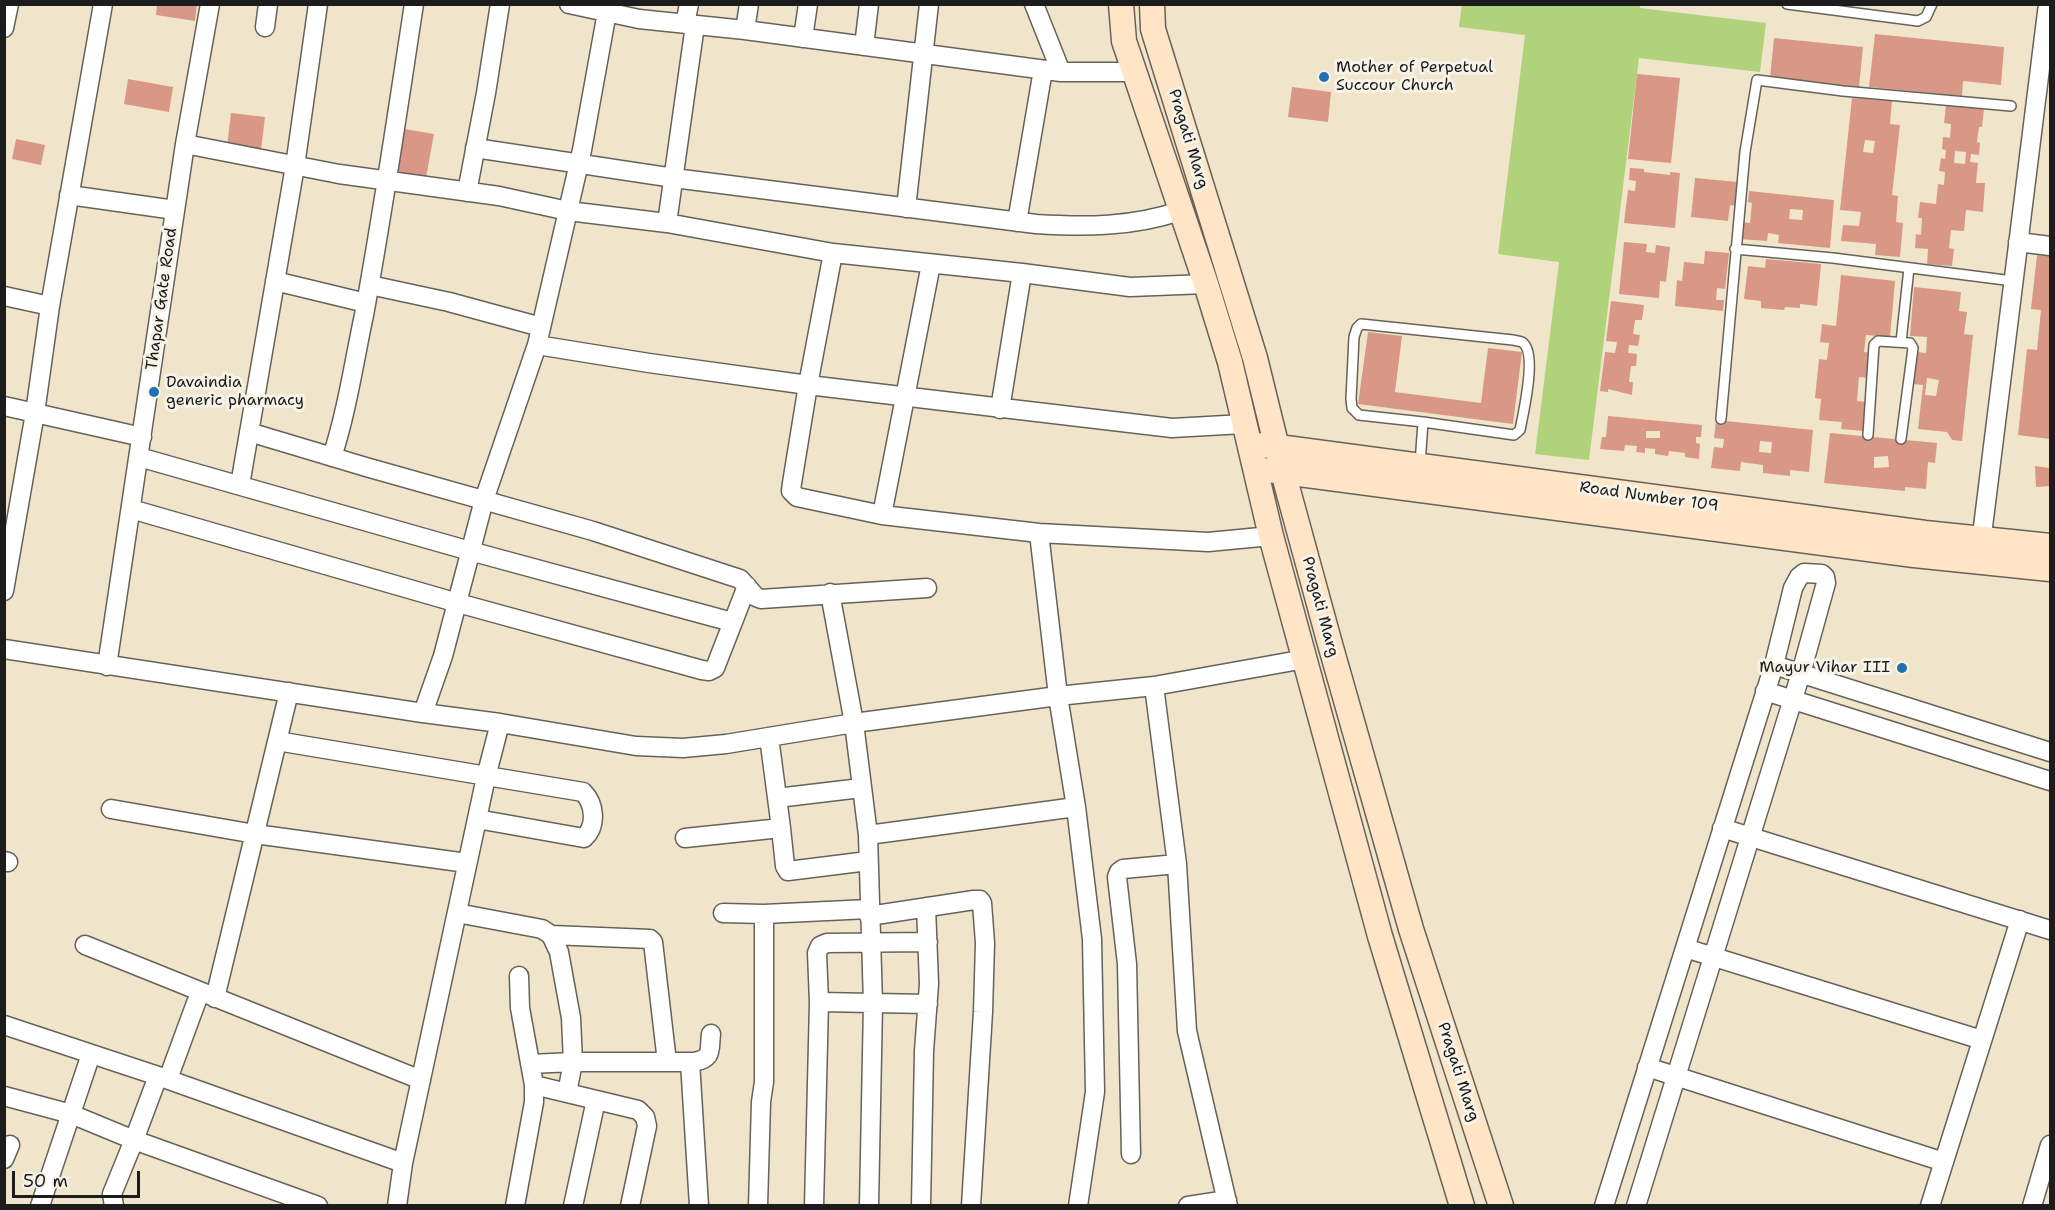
<!DOCTYPE html>
<style>
body{margin:0}
#map{position:relative;width:2055px;height:1210px;overflow:hidden;background:#f0e5cb;font-family:"Shantell Sans",sans-serif}
canvas{display:block}
.frame{position:absolute;inset:0;border:6px solid #1c1c1c;pointer-events:none}
.scale{position:absolute;left:12px;top:1171px;width:128px;height:27px;box-sizing:border-box;border:3px solid #1c1c1c;border-top:0;padding-left:8px;font-size:18px;line-height:21px;white-space:nowrap;color:#1c1c1c;-webkit-text-stroke:4px #f7f3e8;paint-order:stroke}
</style>
<div id="map">
<canvas width="2055" height="1210"></canvas>
<div class="frame"></div>
<div class="scale">50 m</div>
</div>
<script>
const ctx = document.querySelector('canvas').getContext('2d');
ctx.lineJoin = 'round';
function fill(path, color) {
  ctx.fillStyle = color;
  ctx.fill(path, 'evenodd');
}
function trace(path, color, width, dash) {
  ctx.strokeStyle = color;
  ctx.lineWidth = width;
  ctx.lineCap = dash ? 'butt' : 'round';
  ctx.setLineDash(dash || []);
  ctx.stroke(path);
}
function drawText(font, color, halo, rows, align = 'center') {
  ctx.font = font + ' "Shantell Sans",sans-serif';
  ctx.lineWidth = 6;
  ctx.setLineDash([]);
  ctx.textBaseline = 'middle';
  ctx.strokeStyle = halo;
  ctx.fillStyle = color;
  for (const [text, x, y, turn = 0] of rows) {
    ctx.save();
    ctx.translate(x, y);
    ctx.rotate((+turn || 0) * Math.PI / 180);
    ctx.textAlign = isNaN(turn) ? turn : align;
    if (halo) ctx.strokeText(text, 0, 0);
    ctx.fillText(text, 0, 0);
    ctx.restore();
  }
}
const green = new Path2D(`
 M1462,4L1640,5V8L1766,23L1760,72L1639,58L1589,460L1535,454L1559,262L1498,254L1525,35L1459,27Z`);
const building = new Path2D(`
 M157,4H197L195,21L156,15Z
 M1875,34L2004,47L2001,85L1963,81L1962,96L1869,87Z
 M1774,38L1863,47L1859,87L1770,78Z
 M1637,74L1680,78L1671,163L1628,159Z
 M128,79L173,87L169,112L124,104Z
 M1292,87L1331,92L1328,122L1288,117Z
 M1852,98L1892,101L1890,124L1900,125L1892,195L1898,196L1896,222L1903,223L1900,257L1875,255L1876,244L1841,241L1843,225L1859,226L1861,212L1840,210ZM1865,140L1875,141L1873,153L1863,152Z
 M1946,106L1984,109L1982,127H1979L1977,142L1980,143L1979,155L1971,154L1970,162L1978,163L1976,183H1985L1983,212L1966,210L1964,231L1951,230L1949,248L1954,249L1952,266L1927,264L1928,249L1915,248L1916,234L1921,235L1922,218H1918L1920,202L1936,204L1938,184L1944,185L1945,172L1939,171L1941,158L1945,159L1946,150L1942,149L1943,137L1950,138L1951,124L1944,123ZM1955,151L1966,152L1965,164L1954,163Z
 M231,113L265,117L261,150L227,146Z
 M399,128L434,134L425,183L390,176Z
 M16,139L45,145L41,165L12,159Z
 M1630,168L1644,169V172L1670,175V172L1680,173L1675,228L1624,223L1628,190L1635,191L1636,181L1629,180Z
 M1695,178L1738,182L1735,206L1730,205L1728,221L1691,217Z
 M1749,191L1834,200L1830,248L1778,243L1779,235L1768,233L1767,241L1740,239L1741,222L1750,223L1752,203L1748,202ZM1790,209L1803,210L1802,220L1789,219Z
 M1624,242L1647,244L1646,252L1655,253L1656,245L1670,247L1666,282L1660,281L1659,298L1619,294Z
 M1705,251L1729,253L1725,289L1717,288L1716,300H1724L1723,311L1675,306L1677,280L1682,281L1684,262L1704,264Z
 M2037,255L2050,256V439L2018,435L2027,349L2037,350L2041,310L2031,309Z
 M1766,259L1821,264L1817,306L1800,304V308L1785,307L1784,310L1761,308V301L1744,299L1748,266L1765,268Z
 M1841,275L1895,281L1890,337L1866,335L1864,352L1872,353L1869,378L1859,377L1857,401L1867,402L1864,431L1841,429L1842,422L1819,420L1821,399L1815,398L1819,359L1827,360L1829,343L1820,342L1822,324L1836,326Z
 M1914,287L1961,292L1959,311L1967,312L1964,334L1973,335L1962,441L1952,440L1947,432L1918,429L1923,385L1913,384L1916,352L1926,353L1927,337L1910,336ZM1927,378L1939,380L1936,396L1925,395Z
 M1611,301L1644,305L1642,320H1635L1633,334L1640,335L1638,346L1629,345L1628,353L1637,354L1636,366H1631L1629,382H1633L1632,395L1608,389V392L1600,391L1605,352L1615,353L1617,342L1606,341Z
 M1368,332L1402,336L1395,392L1481,403L1488,348L1522,352L1513,424L1358,404Z
 M1608,416L1702,425L1701,437H1696V443L1700,444L1699,459L1685,457V453L1669,451L1668,456L1655,454V449L1645,448V453L1636,452L1637,446L1625,445L1624,451L1600,449L1602,437H1606ZM1646,431H1660V438H1646Z
 M1716,420L1813,430L1809,472L1790,470V476L1763,473V465L1741,462L1740,471L1711,468L1714,447L1723,448L1724,439L1714,438ZM1760,441L1772,442L1771,453L1759,452Z
 M1830,433L1937,443L1935,463L1928,462L1926,489L1905,487V491L1824,483ZM1888,456L1889,467L1874,468V457Z
 M2035,466L2050,468V486L2036,487Z`);
const lane = new Path2D(`
 M1787,4L1918,21L1926,17L1932,4
 M1735,249L1833,258L2013,281
 M1901,342L1909,268
 M1721,419L1745,152L1757,80L1843,91L2011,106
 M1868,435L1874,345L1878,341L1910,343L1913,348L1901,439
 M1420,464L1423,422L1359,415L1352,408L1351,399L1354,337L1357,328L1361,324L1513,340C1516,341 1520,341 1522,342C1538,352 1523,414 1520,430L1514,435L1423,422`);
const street = new Path2D(`
 M569,4L639,19L745,30L1061,72H1135
 M1034,4L1061,72
 M685,24L689,4
 M265,27L268,4
 M4,28L9,4
 M745,30L749,4
 M803,38L808,4
 M864,46L869,4
 M185,144L339,174L499,196L568,211L667,223L833,253L1022,273L1130,287L1206,284
 M475,148L674,178L1036,224C1086,227 1132,227 1180,211
 M467,192L486,93L500,4
 M69,195L175,210
 M906,208L929,4
 M1017,222L1043,70
 M667,223L695,25
 M2018,242L2050,246
 M833,253L808,385L792,483L791,491L797,497L882,515L1039,533L1208,542L1271,536
 M275,281L366,303
 M370,285L449,302L541,327
 M4,296L50,306
 M537,345L649,363L808,385L1172,428L1244,424
 M4,406L142,437
 M1000,409L1022,273
 M249,432L366,467L593,531L740,579L756,597L761,599L927,588
 M139,457L470,551L732,622
 M332,457C347,411 354,362 364,315C383,212 398,108 414,4
 M240,485L295,166L318,4
 M131,509L458,603L702,670L709,671L715,668L747,586
 M882,515L931,264
 M1039,533L1058,696L1076,807L1092,939L1095,1092L1078,1206
 M1980,551L2048,4
 M4,591L35,413L50,306L103,4
 M830,593L854,723L868,835L873,1004L869,1206
 M4,649L423,713L500,723L636,746L683,748L726,744L854,723L1058,696L1154,686L1305,659
 M1774,665L2050,752
 M107,666L185,144L210,4
 M1154,686L1177,864L1187,1031L1228,1206
 M1765,691L2050,781
 M423,713L443,656L484,500L537,345L582,150L607,12
 M277,741L583,792C595,804 597,826 584,838L477,819
 M777,798L861,788
 M111,809L255,834L467,863
 M781,828L785,866L788,871L868,861
 M1722,828L2050,930
 M868,835L1076,807
 M685,838L781,828L769,737
 M4,861L8,862
 M457,913L542,929L551,935L559,952L571,1018L573,1062L567,1093
 M723,913L764,914L869,909
 M869,916L974,900H980L982,903L985,943L983,1012L971,1206
 M551,935L650,939L653,942L667,1062
 M85,945L421,1080
 M1685,948L1982,1040
 M215,998L289,692
 M819,1002L928,1004
 M4,1025L158,1076
 M690,1062L699,1206
 M530,1064L573,1062H694C713,1058 709,1051 711,1034
 M1647,1067L1944,1162
 M168,1079L200,992
 M534,1085L638,1110L645,1117L647,1126L630,1206
 M4,1096L71,1114L134,1140L112,1194L114,1206
 M1131,1154L1127,964L1117,877L1119,872L1123,869L1177,864
 M4,1159L10,1145
 M40,1206L91,1054
 M318,1206L134,1140L158,1076L403,1163
 M397,1206L403,1163L486,777L500,723
 M515,1206L534,1102V1085L520,1008L519,976
 M573,1206L596,1100
 M758,1206L761,1102L764,1082V914
 M814,1206L819,1002L817,953L820,946L827,943L928,942
 M921,1206L924,1051L929,984L926,907
 M1188,1206L1227,1200
 M1604,1206L1774,665L1793,588L1799,577L1804,573L1822,574L1825,577L1826,583L1801,673L1636,1206
 M1930,1206L2020,920
 M2032,1206L2050,1145`);
const secondary = new Path2D(`
 M1121,4L1124,41L1206,284L1230,362L1271,536L1380,936L1462,1206
 M1152,4L1153,29L1255,358L1283,472L1330,644L1411,929L1501,1206
 M1263,445L1925,533L2050,546
 M1269,470L1914,555L2050,569`);
const markers = [
 [1324,77,6,"#1f6fb2"],
 [154,392,6,"#1f6fb2"],
 [1902,668,6,"#1f6fb2"]
];
const poiNames = [
 ["Mother of Perpetual",1336,68],
 ["Succour Church",1336,86],
 ["Davaindia",166,383],
 ["generic pharmacy",166,401],
 ["Mayur Vihar III",1890,668,"right"]
];
const streetNames = [
 ["Pragati Marg",1188,139,73],
 ["Thapar Gate Road",162,299,-82],
 ["Road Number 109",1649,497,8],
 ["Pragati Marg",1320,607,75],
 ["Pragati Marg",1458,1072,72]
];
fill(green, '#b0d27b');
fill(building, '#d99886');
trace(lane, '#666259', 12);
trace(street, '#666259', 21);
trace(secondary, '#666259', 27);
trace(lane, '#fff', 9);
trace(street, '#fff', 18);
trace(secondary, '#ffe4c6', 24);
for (const [x, y, r, color] of markers) {
  const dot = new Path2D();
  dot.arc(x, y, r, 0, 2 * Math.PI);
  ctx.fillStyle = color;
  ctx.fill(dot);
  trace(dot, '#f7f3e8', 2);
}
drawText('16px', '#1c1c1c', '#f7f3e8', poiNames, 'left');
drawText('16px', '#1c1c1c', '#f7f3e8', streetNames);
</script>
